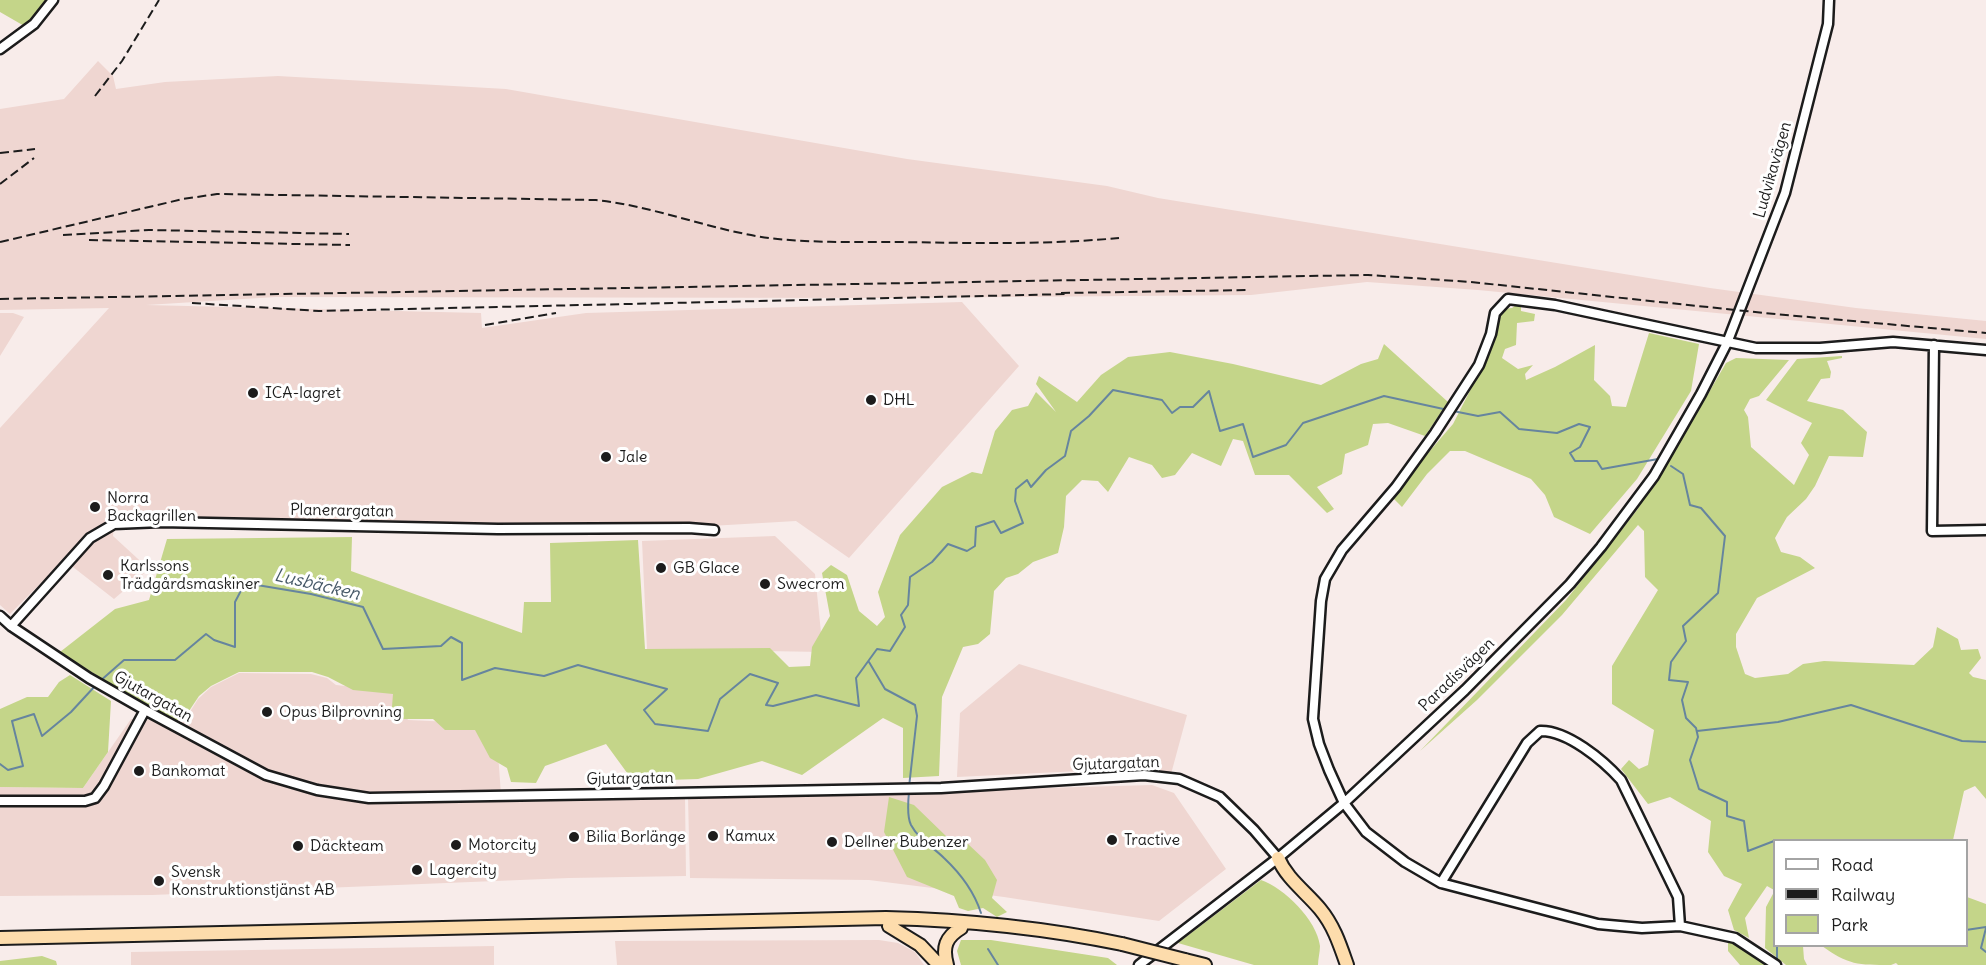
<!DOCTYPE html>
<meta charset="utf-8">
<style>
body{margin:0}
#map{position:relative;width:1986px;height:965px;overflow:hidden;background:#f8ecea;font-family:Delius,sans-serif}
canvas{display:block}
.legend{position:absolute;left:1773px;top:839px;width:195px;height:108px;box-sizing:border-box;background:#fff;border:2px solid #a4a4a4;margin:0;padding:8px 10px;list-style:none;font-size:18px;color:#1c1c1c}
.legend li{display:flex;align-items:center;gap:12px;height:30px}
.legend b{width:30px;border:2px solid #a4a4a4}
</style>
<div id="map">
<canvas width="1986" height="965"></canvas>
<ul class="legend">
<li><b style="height:8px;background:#fff"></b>Road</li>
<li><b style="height:8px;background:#1c1c1c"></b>Railway</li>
<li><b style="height:16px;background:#c4d589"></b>Park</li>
</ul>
</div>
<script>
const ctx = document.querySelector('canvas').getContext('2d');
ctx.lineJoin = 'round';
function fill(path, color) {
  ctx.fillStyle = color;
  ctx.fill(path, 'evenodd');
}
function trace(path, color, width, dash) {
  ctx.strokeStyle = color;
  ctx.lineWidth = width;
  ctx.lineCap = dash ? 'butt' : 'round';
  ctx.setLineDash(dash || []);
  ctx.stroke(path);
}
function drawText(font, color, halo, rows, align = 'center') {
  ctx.font = font + ' Delius,sans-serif';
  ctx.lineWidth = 6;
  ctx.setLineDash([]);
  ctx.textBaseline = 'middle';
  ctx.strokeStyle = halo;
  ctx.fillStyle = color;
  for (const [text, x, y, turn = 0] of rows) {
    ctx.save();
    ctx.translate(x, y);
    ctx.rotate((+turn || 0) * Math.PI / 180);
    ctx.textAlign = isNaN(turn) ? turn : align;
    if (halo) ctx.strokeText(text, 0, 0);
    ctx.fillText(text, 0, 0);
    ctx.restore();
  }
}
const built = new Path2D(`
 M98,61L113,76L116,89L165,82L278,76L506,89L907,159L1107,186L1158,198L1710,288L1856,308L1986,321V339L1478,290L1367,282L1251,295L891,298L276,297L146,305L481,313L482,328L586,313L962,302L1019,366L849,558L796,521L676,528L114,525L113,536L149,569L114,599L64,560L10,614L0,605V428L109,308L0,310V109L64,99Z
 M0,313H13L24,317L0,356Z
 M775,536L815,574L823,652L647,649L642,541Z
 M1019,664L1187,715L1171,774L1139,764L1122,769L957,777L960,713Z
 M239,673L311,674L327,678L336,685L391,691L408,720L496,724L501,795L685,796L686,876L569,878L152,895L0,896V787L83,788L131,719L177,721L186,718L198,699L211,687Z
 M1152,785L1174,793L1226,869L1159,921L1004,897L869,880L690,878L688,798Z
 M879,940L898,943L915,952L924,965H617L615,941Z
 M494,946V965H131V952Z`);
const green = new Path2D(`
 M0,0H50L26,27L0,12Z
 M1516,305L1521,306V311L1535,314L1534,321L1517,323L1516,345L1505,349L1502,358L1518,369L1533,365L1525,374L1526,380L1555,367L1595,345L1594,380L1610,396L1612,406L1626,407L1649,333L1699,344L1691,391L1637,479L1590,534L1554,517L1545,495L1531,479L1465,451H1450L1427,474L1402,507L1391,496L1453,424L1481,369L1496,333L1502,309L1512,308Z
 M1384,344L1448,402L1425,436L1388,423L1373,424L1368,445L1345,454L1342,474L1317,487L1334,509L1327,513L1289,475H1255L1243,441L1233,439L1221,466L1192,453L1175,475L1162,478L1152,465L1129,457L1108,492L1098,481L1082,480L1066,496L1064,527L1058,553L1033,562L1018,574L1006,578L994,591L990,634L978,644L963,647L942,697L939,776L903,778V728L883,718L802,775L762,761L698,779L633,781L606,744L545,766L536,783L511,782L507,768L490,758L475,730H445L433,719H391L393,694L353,690L328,677L312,672H239L211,686L199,696L185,717L172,723L60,652L115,609L149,600L167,539L352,537L351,571L522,633L524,602H551L550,543L638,540L645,649L770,648L789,667L810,666L812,647L830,616L822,573L831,565L847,575L859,611L877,626L885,617L878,592L900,535L942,487L972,472L982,474L995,431L1012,410L1028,406L1036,392L1056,412L1036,384L1039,376L1077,402L1101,375L1128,357L1170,352L1233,364L1321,385L1361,364L1378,359Z
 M1842,356V358L1827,361L1831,372L1830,378L1821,379L1807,401L1843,410L1867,432L1863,457L1829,456L1815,486L1806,499L1787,517L1775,538L1781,552L1800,557L1815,568L1757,598L1736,634V647L1745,674L1755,678L1788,674L1803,664L1824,661L1914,665L1933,647L1937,627L1958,639L1961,650L1978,649L1981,658L1969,673L1973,677L1986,680V799L1975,786L1964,791L1953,840H1774V890L1767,886L1745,918L1749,938L1734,930L1728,910L1742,884L1724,876L1708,852L1711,821L1670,797L1648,804L1621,769L1629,760L1639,769L1648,765L1654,730L1612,704V666L1658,590L1645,577L1644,531L1638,525L1562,615L1477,700L1420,751L1566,600L1637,510L1690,425L1726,363L1736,358L1789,360L1759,396L1750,399L1744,410L1748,417L1751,447L1794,485L1809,455L1801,443L1812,423L1766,400L1797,359Z
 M70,675L111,701L108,752L83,788L0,787V709L27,697H48L59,682Z
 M889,797L914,805L948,838L968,844L985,860L997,880L992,898L1007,912L997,917L983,908L968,911L959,908L954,896L907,877L884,832Z
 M1261,880C1284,888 1317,920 1320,946C1320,952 1318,959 1318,965H1254L1178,943Z
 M1774,892V946H1803L1804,959L1807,965H1786L1765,948L1766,907Z
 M1967,897L1986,904V965H1898L1896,963L1891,965C1858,965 1848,965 1822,946H1966Z
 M1728,938L1767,965H1740L1728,951Z
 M961,940H991L1108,958L1117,965H961L957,951Z
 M42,956L56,961L57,965H0V961Z`);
const stream = new Path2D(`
 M1453,411L1478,416L1500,412L1519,429L1557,433L1579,424L1590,427L1580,447L1570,453L1575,461H1597L1602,469L1658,459
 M1671,466L1683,474L1690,505L1701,508L1725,536L1718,593L1683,626L1686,641L1671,662L1669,680L1688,682L1682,700L1686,718L1696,728L1698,737L1690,760L1699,789L1727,802V816L1744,821L1748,851L1774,841
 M869,662L885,689L915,705L917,716L909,787
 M99,682L124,660H175L206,634L214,640L235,647V602L245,583L311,594L363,607L383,649L441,646L451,637L462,643V680L495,668L544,676L578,665L667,689L644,710L655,724L708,731L720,699L750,674L778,683L766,705L773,706L816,695L859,706L856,678L877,649L890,651L905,627L901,615L908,605L910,577L932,562L948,544L967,551L975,546L976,527L994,521L1001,533L1023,523L1015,501L1016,489L1027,480L1031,487L1046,470L1065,456L1071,431L1089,416L1113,390L1162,400L1172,413L1180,407H1193L1209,391L1220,431L1243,424L1253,457L1286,445L1303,423L1384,396L1448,410
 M1697,731L1778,722L1851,705L1962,741L1986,742
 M0,764L8,770L23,766L12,721L34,714L42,736L71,712L95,686
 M909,792C908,802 907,817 911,825C919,840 933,847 944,858C961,874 974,891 981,913
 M1986,928L1981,948L1986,952
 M1966,930L1986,927
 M1777,946V962
 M988,949L998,965`);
const minor = new Path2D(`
 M0,49L34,24L53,0
 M1934,345L1932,531L1986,530
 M0,616L11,626L89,678L145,710L266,775L317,790L369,798L672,793L941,788L1144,775L1179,779L1220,797L1254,830L1278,858
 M11,626L90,538L114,524L161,522L498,529L689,528L714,530
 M0,801H85L95,798L104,786L145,710
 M1441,883L1527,743L1540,731C1567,730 1603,760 1621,780L1678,897L1680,926
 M1139,965L1278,858L1344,803L1465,690L1570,584L1601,547L1654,476L1701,394L1727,343L1785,193L1828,24L1829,0
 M1776,965L1735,938L1680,926L1642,928L1598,924L1441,883L1405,862L1366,832L1344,803L1329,770L1319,744L1313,719L1321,601L1325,579L1342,550L1396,487L1435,433L1479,365L1491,334L1495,313L1508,299L1555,305L1756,348H1820L1893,342L1986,350`);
const highway = new Path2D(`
 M1278,858C1287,879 1306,892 1320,909C1334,926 1340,945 1347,965
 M889,926L920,945L939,965
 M0,938L886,918C965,920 1045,928 1122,944
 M1185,960L1205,965
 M947,965C942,947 946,937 961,928`);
const rail = new Path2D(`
 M95,96L122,61L159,0
 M0,153L35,149
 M0,184L34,158
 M63,235L149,230L349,234
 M89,240L350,245
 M0,242L183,199L217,194L596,200C654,206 710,230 769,238C811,243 854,242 896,242C971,243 1044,245 1119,238
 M1061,293L1250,290
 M0,299L1368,275L1471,282L1764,313L1986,333
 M192,303L319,311L1069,294
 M485,325L556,313`);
const highwayBridge = new Path2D(`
 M1122,944L1185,960`);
const markers = [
 [253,393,6,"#1c1c1c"],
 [871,400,6,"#1c1c1c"],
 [606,457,6,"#1c1c1c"],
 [95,507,6,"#1c1c1c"],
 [661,568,6,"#1c1c1c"],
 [108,575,6,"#1c1c1c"],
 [765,584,6,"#1c1c1c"],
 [267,712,6,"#1c1c1c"],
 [139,771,6,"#1c1c1c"],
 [713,836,6,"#1c1c1c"],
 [574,837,6,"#1c1c1c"],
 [1112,840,6,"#1c1c1c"],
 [832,842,6,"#1c1c1c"],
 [456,845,6,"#1c1c1c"],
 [298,846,6,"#1c1c1c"],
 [417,870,6,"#1c1c1c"],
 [159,881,6,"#1c1c1c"]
];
const streetNames = [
 ["Ludvikavägen",1773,170,-74],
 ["Planerargatan",342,511,1],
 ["Paradisvägen",1457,675,-44],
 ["Gjutargatan",153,697,29],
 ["Gjutargatan",1116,764,-2],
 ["Gjutargatan",630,779,-1]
];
const poiNames = [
 ["ICA-lagret",265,393],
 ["DHL",883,400],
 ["Jale",618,457],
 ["Norra",107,498],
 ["Backagrillen",107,516],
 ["Karlssons",120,566],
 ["Trädgårdsmaskiner",120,584],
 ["GB Glace",673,568],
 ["Swecrom",777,584],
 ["Opus Bilprovning",279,712],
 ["Bankomat",151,771],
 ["Kamux",725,836],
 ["Bilia Borlänge",586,837],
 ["Tractive",1124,840],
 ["Dellner Bubenzer",844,842],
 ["Motorcity",468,845],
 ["Däckteam",310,846],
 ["Lagercity",429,870],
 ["Svensk",171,872],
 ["Konstruktionstjänst AB",171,890]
];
const waterNames = [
 ["Lusbäcken",317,585,13]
];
fill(built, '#efd6d1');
fill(green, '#c4d589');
trace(stream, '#66859e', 2);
trace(minor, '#1c1c1c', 13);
trace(highway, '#1c1c1c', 16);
trace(minor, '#fff', 8);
trace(highway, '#fddcac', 12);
trace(rail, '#1c1c1c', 2, [9, 4.5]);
trace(highwayBridge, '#1c1c1c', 16, []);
trace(highwayBridge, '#fddcac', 12);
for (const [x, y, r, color] of markers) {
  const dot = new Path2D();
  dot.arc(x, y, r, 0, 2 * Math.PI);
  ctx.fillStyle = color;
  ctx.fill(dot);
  trace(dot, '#fff', 2);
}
drawText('16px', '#1c1c1c', '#fff', streetNames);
drawText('16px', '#1c1c1c', '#fff', poiNames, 'left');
drawText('italic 18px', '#475968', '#fff', waterNames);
</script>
